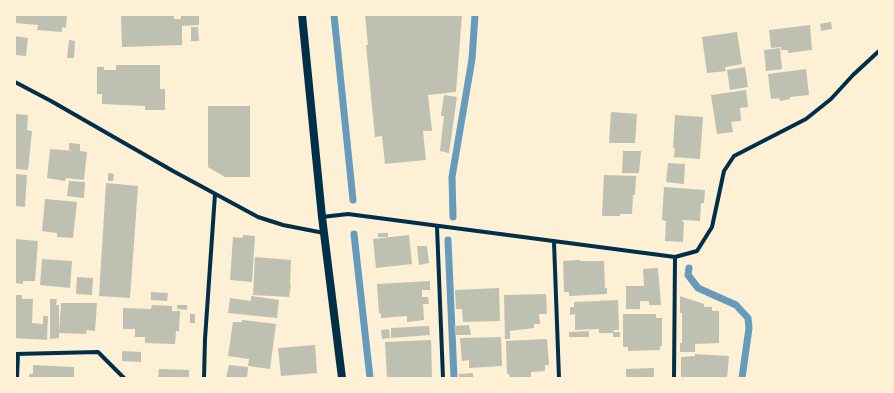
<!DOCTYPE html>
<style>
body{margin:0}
#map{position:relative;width:894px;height:393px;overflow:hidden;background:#fdf0d5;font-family:Merriweather,serif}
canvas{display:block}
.frame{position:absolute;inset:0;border:16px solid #fdf0d5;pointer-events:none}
</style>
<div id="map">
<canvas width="894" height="393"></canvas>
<div class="frame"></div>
</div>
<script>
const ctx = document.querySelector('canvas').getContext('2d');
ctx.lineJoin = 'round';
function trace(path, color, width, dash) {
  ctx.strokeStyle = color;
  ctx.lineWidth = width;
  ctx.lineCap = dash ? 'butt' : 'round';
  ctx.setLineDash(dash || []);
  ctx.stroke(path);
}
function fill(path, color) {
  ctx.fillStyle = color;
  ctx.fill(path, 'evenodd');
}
const stream = new Path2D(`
 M334,15L353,200
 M453,217L452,177L472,59L475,15
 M354,234L370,378
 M448,240L454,378
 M689,268L688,275L698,288L736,305L748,318L749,328L742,378`);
const building = new Path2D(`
 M15,15H67L66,28L62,27V32L37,30L38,25L15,23Z
 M121,15H174V19H181V15H199V25L182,26V45L122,47Z
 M365,15H462L456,92L428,95L432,131H423L426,160L385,164L382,136L375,137L366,45H368Z
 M831,22L832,29L821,31L820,24Z
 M810,25L812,50L788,53V50H781V47L771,48L769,30Z
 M191,27H198L199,41H191Z
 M737,32L742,64L725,67L726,71L707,73L702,37Z
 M15,36L28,38L26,56L15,55Z
 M69,40L75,41L74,58H67Z
 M780,48L782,69L766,71L764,50Z
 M116,65H160V89H165V110H145V106L102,104V94H97V67H104V70H116Z
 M745,67L748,87L730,90L727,70Z
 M806,69L809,95L790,97V99L780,101L779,98L771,99L768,74Z
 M746,90L748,107L740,108L741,121L731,122L733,132L717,134L711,95Z
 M444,95L457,97L449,153L440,151L444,116H441Z
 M208,106H250V177H225L208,167Z
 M611,112L637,114L635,143H609Z
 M15,114L28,115L27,130L32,131L28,170L15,169Z
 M675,115L703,117L700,159L674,157L675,148H673Z
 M69,143L80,144V151L87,152L84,180L66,178L65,181L47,178L50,149L75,151L69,150Z
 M623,151H641L639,173H622Z
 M668,163L685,164L684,184L666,182Z
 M108,173L114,174L113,181H108Z
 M15,174L27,175L25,207L15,206Z
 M604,175L636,176L635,195H633L632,214H620V216H602Z
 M69,181L85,182L84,198L67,196Z
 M106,183L138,186L130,298L99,296Z
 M664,187L705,190L704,203H701L700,221L683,220L682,222H684L683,242L665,241L666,221L662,220Z
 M45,199L77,202L73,238L57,237V233L42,231Z
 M378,233H388V237H378Z
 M243,235L255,236L252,282L230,280L233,237L243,238Z
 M409,235L412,264L376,268L373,239Z
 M15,239L38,241L35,281H23V284L15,283Z
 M417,246H427L429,263L419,265Z
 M255,257L291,260L290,285H291L289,297L253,295Z
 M42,259L72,261L70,288L40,285Z
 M580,260V261H604L605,288H607V294L569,296V292H564L563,261Z
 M658,268L661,305H649V301H640V309H626V286H644L643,269Z
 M77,277L93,278L92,295L76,294Z
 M430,281V290H422V297H428L429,304H423L424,320L407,322V316L381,318V313L379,314L377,284Z
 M499,288L500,321L463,322L462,309H456L455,290Z
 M151,292L168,293L167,301L151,300Z
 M546,294L547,314H539L540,324H534V328L510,331V339H505L504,295Z
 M15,295H22V299H33L32,323L43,324V316H48L47,340L15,338Z
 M251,296L279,300L277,318L228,313L230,298L251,301Z
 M680,296L704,304V307H712V311H719V343L695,344V352H680V343H682V313H680Z
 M50,299H57L56,305H59V338L50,339Z
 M618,300L619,330H614L613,332H620V337H613V332V333H599V329L575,330V314L570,315V307H574V302Z
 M61,303H97L95,331L87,330L86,334L59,333Z
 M152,305L172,306V311H180L179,331H176L175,344L145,343V337H135V329H123V308L151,309Z
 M177,305H187V310L177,309Z
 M190,314H195V323H190Z
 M623,314H656V318H662V346H660V350L628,351V347H623Z
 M242,320L276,324L270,369L248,366L249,359L228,356L233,322H242Z
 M469,325L471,335H455L454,326Z
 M429,326L430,335L391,338V328Z
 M389,329L390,338L382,339L381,330Z
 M589,331V337H569V332Z
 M501,337L502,366L469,368V360L462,361L460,338Z
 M547,339L549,365H545V371L531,372V377L510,378L509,374H507L506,341Z
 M431,340L432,378H387L385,342Z
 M315,345L317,373L281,376L278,348Z
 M122,351L141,352V362L122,361Z
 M695,354L729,356L727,378H681V357L695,356Z
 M33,365L74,367V378H29V374H33Z
 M229,365L248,367L247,378H226Z
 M654,368V377H626V369Z
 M159,369L189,370V378H158Z
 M473,373V378H459V374Z`);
const minor = new Path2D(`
 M15,82L51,101L173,171L258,217L283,225L324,233
 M322,217L348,214L675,257L697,251L712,227L724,171L734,156L806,119L831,99L853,75L879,51
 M437,227L443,378
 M554,242L559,378
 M15,354L98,352L124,378
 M17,378L18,354
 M204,378L205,339L215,194
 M674,378L675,257`);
const secondary = new Path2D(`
 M302,15L322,217L342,378`);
trace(stream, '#669bbc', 7);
fill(building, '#bec0b2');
trace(minor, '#003049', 4);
trace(secondary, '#003049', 8);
</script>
